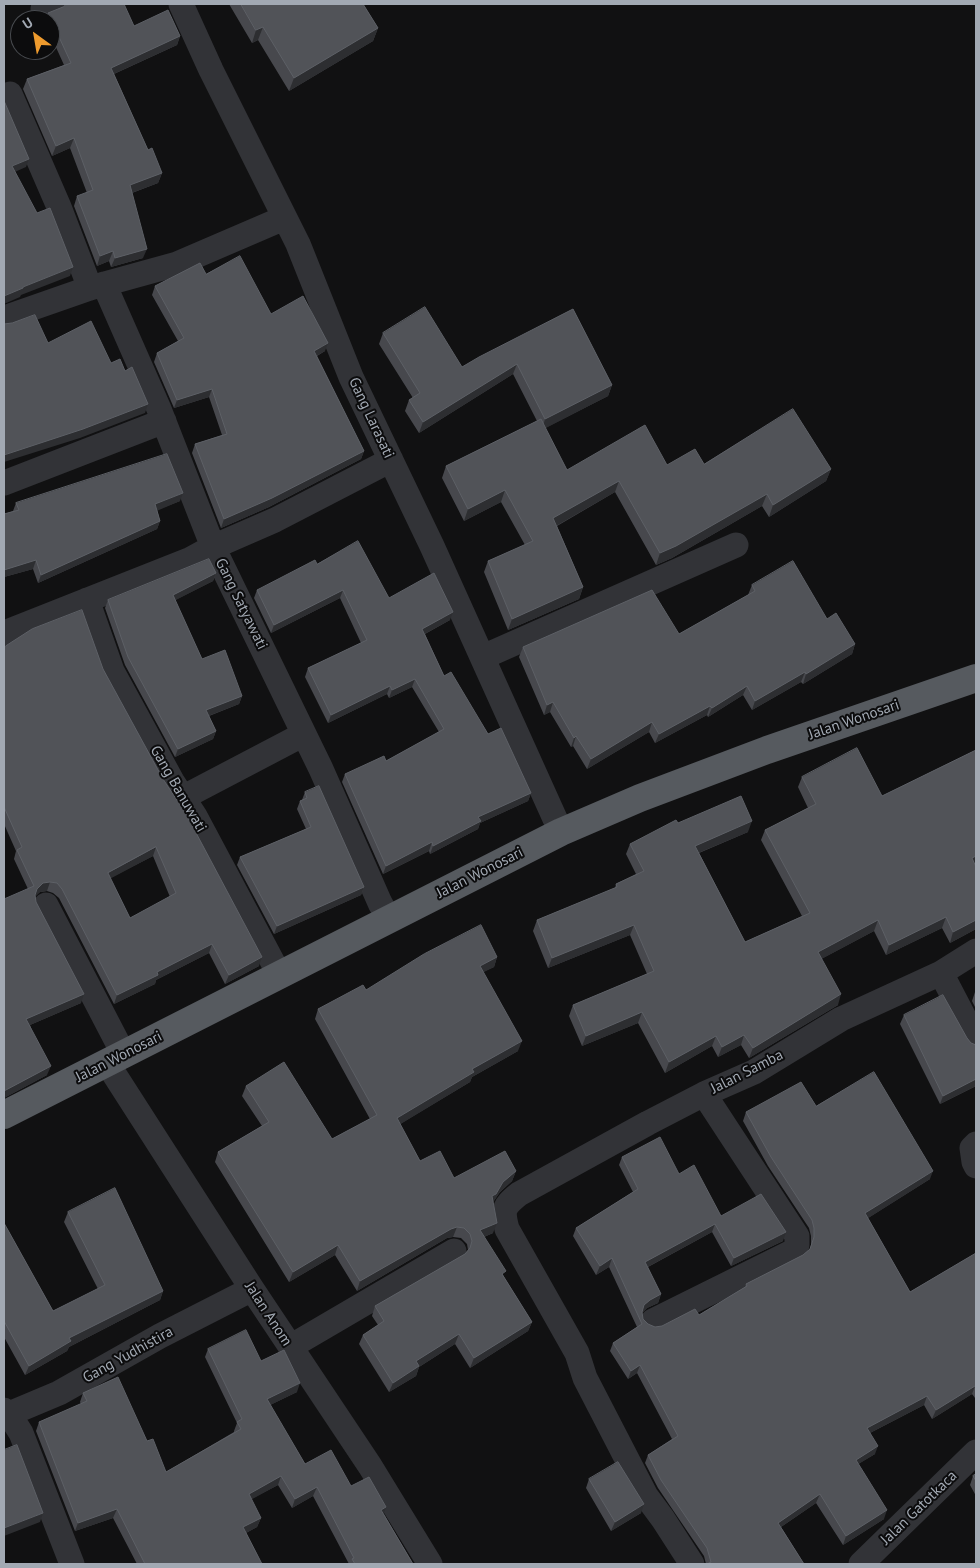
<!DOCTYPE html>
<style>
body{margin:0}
#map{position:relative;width:980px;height:1568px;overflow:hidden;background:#111112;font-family:"PT Sans",sans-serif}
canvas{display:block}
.frame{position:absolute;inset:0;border:5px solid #a2a9b3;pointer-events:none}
.north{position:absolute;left:10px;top:10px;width:50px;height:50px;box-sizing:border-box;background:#0c0c0d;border:1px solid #484b4f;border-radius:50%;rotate:328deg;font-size:14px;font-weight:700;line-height:20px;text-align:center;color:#a2a9b3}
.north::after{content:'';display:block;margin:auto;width:18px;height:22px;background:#ee9b2e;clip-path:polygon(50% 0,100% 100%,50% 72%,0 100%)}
</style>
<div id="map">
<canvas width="980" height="1568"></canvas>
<div class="frame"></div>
<div class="north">U</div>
</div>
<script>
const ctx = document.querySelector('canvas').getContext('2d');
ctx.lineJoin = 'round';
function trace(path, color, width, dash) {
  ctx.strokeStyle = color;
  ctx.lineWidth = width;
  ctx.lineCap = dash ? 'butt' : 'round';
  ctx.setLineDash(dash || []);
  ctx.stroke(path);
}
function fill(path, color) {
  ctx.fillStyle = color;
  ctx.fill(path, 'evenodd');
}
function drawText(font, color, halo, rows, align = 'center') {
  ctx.font = font + ' "PT Sans",sans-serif';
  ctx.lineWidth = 4;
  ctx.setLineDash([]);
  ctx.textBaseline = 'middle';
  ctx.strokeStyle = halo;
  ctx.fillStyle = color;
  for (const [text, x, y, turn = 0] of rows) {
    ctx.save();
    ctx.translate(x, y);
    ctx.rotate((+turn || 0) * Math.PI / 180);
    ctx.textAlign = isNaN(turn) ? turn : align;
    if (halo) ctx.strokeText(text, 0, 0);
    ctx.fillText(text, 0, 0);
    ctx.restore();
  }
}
const minor = new Path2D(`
 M181,4L211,70L298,244L351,377L432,546L561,832
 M43,9L53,4
 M4,96L10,94L59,207L90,288
 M104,284L159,409L213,547L321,769L380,903L389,919
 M4,318L90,288L177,264L284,218
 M4,483L164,421
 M87,600L112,671L172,781L195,816L279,974
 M4,633L191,559L213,547L275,520L391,460
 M483,657L736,545
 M182,798L304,734
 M46,905L124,1055
 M941,973L976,1040
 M107,1063L252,1289L370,1466L430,1564
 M976,1144L972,1148L974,1162L976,1166
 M653,1321L794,1251L797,1245V1236L704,1094
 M290,1347L454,1251
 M4,1410L9,1414L59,1393L160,1336L252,1289
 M9,1414L21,1433L72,1564
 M692,1564L663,1519L646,1496L585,1378L577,1353L507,1229C502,1210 503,1207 519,1194L648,1123L704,1094L754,1072L841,1019L941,973L976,951
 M861,1564L976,1452`);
const trunk = new Path2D(`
 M4,1115L561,832L640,798L767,750L976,678`);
const wall = new Path2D(`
 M229,4H363L378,28L373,41L289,91L258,40L252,43Z
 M63,7L134,26L180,36L177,45L114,74L148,150L162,173L158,183L132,193L143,258L111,267L109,261L97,266L74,206L77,196L87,193L70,148L52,156L23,89L27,79L64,65L50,34V20H46L48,13Z
 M206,274L271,314L325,351L317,356L364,451L361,459L269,507L221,528L192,453L195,444L222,435L209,397L174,408L154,362L157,353L178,341L152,295L155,286Z
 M573,309L612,385L608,396L545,428L567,470L704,464L831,469L826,481L769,517L762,506L672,558L656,565L615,492L557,526L583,587L579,599L508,630L484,572L488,561L525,545L501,502L464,521L442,478L446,466L537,421L513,374L419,433L405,411L409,400L413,398L379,344L383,333L462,367Z
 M180,501L157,510L160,521L157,529L38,583L33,569L4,577V514L13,511L16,503Z
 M317,564L389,598L450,620L425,634L444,676L488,734L531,793L528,801L480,823L478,829L430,854L429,851L383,874L342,782L345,774L386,761L439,732L412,687L389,698L387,694L328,723L305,677L308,668L361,643L340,598L271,633L254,598L257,590Z
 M216,573L213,581L175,600L202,659L242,696L239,704L209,716L216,731L213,739L175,757L125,665L105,608L108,600Z
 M752,585L827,619L855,644L852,654L803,684L801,682L752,710L743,695L708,717L707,715L655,743L649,732L587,769L573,746L571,747L550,712L544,715L519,657L523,647L679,634L748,595Z
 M4,647L103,669L259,966L225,984L209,953L156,980L155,984L114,1004L59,898L53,893L47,891L40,892L35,896L36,902L81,1003L30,1025L47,1075L4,1098L28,889L14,859L16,851L4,824ZM153,856L170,897L130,918L110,878Z
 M976,750V865H975L976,929L950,943L942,928L886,955L874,931L821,959L838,1005L749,1058L741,1045L718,1057L712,1046L665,1073L638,1023L582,1046L569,1016L573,1005L647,974L630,935L548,968L533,931L537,920L615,888L616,884L636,874L626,854L630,844L678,823L748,832L699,853L745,942L802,916L761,840L765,830L808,808L798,787L802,777L882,796Z
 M305,792L364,887L361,895L274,934L237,865L240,857L306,829L297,809L300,801L302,800Z
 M497,957L494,967L483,972L518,1051L472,1077L470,1082L400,1124L420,1161L454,1178L516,1171L512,1181L500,1192L493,1202V1233L484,1237L504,1277L532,1322L528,1331L470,1368L455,1344L419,1367L416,1376L389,1392L359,1344L363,1335L378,1325L372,1316L375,1306L465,1254L468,1250L467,1244L461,1238L453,1237L447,1238L357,1291L335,1255L289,1282L215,1162L218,1152L262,1126L242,1096L246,1086L332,1139L370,1119L315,1019L318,1009L366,990Z
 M976,991V1009L972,1001L975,992Z
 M904,1015L967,1038L971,1043L976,1045V1086L940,1104L900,1024Z
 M816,1106L930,1179L868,1218L910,1292L976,1253V1397L975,1398L972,1394L932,1419L924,1405L870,1433L875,1454L858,1464L884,1519L843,1545L816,1503L781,1527L804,1564H706L704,1556L658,1488L645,1463L648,1455L672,1439L637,1373L628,1379L610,1351L613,1343L637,1327L609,1267L596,1275L573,1236L576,1228L633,1192L619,1165L622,1157L679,1174L721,1216L783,1241L731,1266L712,1232L648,1267L661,1294L658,1303L647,1308L642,1313L643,1319L648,1324L655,1327L662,1326L699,1315L745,1287L746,1284L803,1255L810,1249L811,1245V1236L809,1228L768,1166L743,1121L746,1112Z
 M68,1212L163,1291L160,1300L69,1347L67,1351L25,1375L4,1337V1223L53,1311L98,1289L64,1222Z
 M208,1349L261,1361L297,1392L270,1405L305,1464L351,1486L384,1514L413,1564H349L313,1496L292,1508L278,1485L251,1499L261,1518L257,1527L246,1533L262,1564H137L113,1518L75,1531L36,1431L39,1422L81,1404L80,1402L83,1393L147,1441L166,1472L234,1432V1431L237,1423L205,1357Z
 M976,1474V1496L970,1485L973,1476Z
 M589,1479L641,1513L611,1531L586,1488Z`);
const shadedWall = new Path2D(`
 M263,27L258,40L252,43L256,30Z
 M378,28L373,41L289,91L294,78Z
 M180,36L177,45L107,77L111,68Z
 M74,138L70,148L52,156L56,146Z
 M29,159L26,167L8,175L12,166Z
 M162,173L158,183L126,195L130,185Z
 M147,249L143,258L111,267L115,258Z
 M113,251L109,261L97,266L100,256Z
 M73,267L70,276L21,295L20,297L4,304V296L23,287Z
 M328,343L325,351L311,359L314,351Z
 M517,364L513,374L419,433L423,422Z
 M612,385L608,396L542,430L545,419Z
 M212,389L209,397L174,408L177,400Z
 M148,404L145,413L80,438L4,462V455Z
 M364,451L361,459L269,507L221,528L224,519Z
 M831,469L826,481L769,517L773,505Z
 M619,481L615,492L549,530L553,518Z
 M505,490L501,502L464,521L468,509Z
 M183,493L180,501L152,513L155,504Z
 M767,494L762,506L672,558L656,565L660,553Z
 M160,521L157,529L38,583L41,575Z
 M36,560L33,569L4,577V570Z
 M216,573L213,581L170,603L173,595Z
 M583,587L579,599L508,630L512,619Z
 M343,590L340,598L271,633L274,625Z
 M453,612L450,620L419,637L422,629Z
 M855,644L852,654L803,684L806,674Z
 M805,672L801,682L752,710L755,701Z
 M415,679L412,687L389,698L392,690Z
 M390,686L387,694L328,723L331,715Z
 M747,686L743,695L708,717L712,708Z
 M242,696L239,704L203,718L206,710Z
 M553,702L550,712L544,715L547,705Z
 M710,706L707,715L655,743L659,734Z
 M652,722L649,732L587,769L591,759Z
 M216,731L213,739L175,757L178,749Z
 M576,736L573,746L571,747L574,738Z
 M531,793L528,801L480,823L478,829L430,854L433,846L478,817Z
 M752,821L748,832L691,856L695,846Z
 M432,842L429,851L383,874L386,866Z
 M156,847L153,856L104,882L108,873Z
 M976,856V865L968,869L972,858Z
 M50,882L47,891L40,892L34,898L37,889L43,883Z
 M364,887L361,895L274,934L277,926Z
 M946,917L942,928L886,955L889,945Z
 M878,920L874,931L814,963L818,952Z
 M976,920V929L950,943L953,932Z
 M634,925L630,935L548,968L552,958Z
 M212,944L209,953L156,980L155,984L114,1004L117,995L157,972Z
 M262,957L259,966L225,984L229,975Z
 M497,957L494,967L476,976L480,966Z
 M84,994L81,1003L23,1028L26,1019Z
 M841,994L838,1005L749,1058L753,1048Z
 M642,1012L638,1023L582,1046L586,1036Z
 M744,1035L741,1045L718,1057L722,1047Z
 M716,1036L712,1046L665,1073L669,1062Z
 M522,1041L518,1051L472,1077L470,1082L394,1128L397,1118L472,1069Z
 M51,1066L47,1075L4,1098V1091Z
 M976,1079V1086L940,1104L943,1096Z
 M516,1171L512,1181L500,1192L492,1204V1196L503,1182Z
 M933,1171L930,1179L862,1222L865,1213Z
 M497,1223L493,1233L477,1240L480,1230Z
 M715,1224L712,1232L642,1270L645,1262Z
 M457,1227L453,1237L447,1238L357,1291L360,1281L451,1229Z
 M786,1232L783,1241L731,1266L734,1258Z
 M338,1245L335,1255L289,1282L293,1272Z
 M612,1258L609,1267L596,1275L600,1266Z
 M163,1291L160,1300L69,1347L67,1351L25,1375L29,1366L69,1338Z
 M661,1294L658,1303L647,1308L641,1313L644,1305L650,1300Z
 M532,1322L528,1331L470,1368L474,1358Z
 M459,1334L455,1344L419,1367L416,1376L389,1392L393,1383L416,1361Z
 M640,1365L637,1373L628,1379L631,1371Z
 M300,1383L297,1392L264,1408L267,1399Z
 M975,1386L972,1394L932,1419L936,1410Z
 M927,1396L924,1405L864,1436L867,1428Z
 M878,1446L875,1454L852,1468L856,1460Z
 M281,1476L278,1485L245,1503L249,1494Z
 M317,1487L313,1496L292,1508L295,1499Z
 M820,1494L816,1503L775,1531L778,1523Z
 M644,1504L641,1513L611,1531L615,1522Z
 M386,1507L383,1516L381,1510Z
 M117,1509L113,1518L75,1531L78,1523Z
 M887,1510L884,1519L843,1545L846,1536Z
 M43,1513L40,1522L4,1536V1528Z
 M261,1518L257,1527L240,1536L243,1527Z`);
const building = new Path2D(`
 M67,4H124L134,26L168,10L180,36L111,68L148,150L152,148L162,173L130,185L147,249L115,258L113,251L100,256L77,196L93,190L74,138L56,146L27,79L71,63L48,13L63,7Z
 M241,4H363L378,28L294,78L263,27L256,30Z
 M5,103L29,159L12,166L37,213L50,208L73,267L23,287V288L4,296V104Z
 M240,256L271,314L303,296L328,343L314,351L364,451L272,498L224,519L195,444L227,434L212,389L177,400L157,353L184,338L155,286L200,263L206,274Z
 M425,307L462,367L479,357L573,309L612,385L545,419L517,364L423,422L409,400L420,393L383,333Z
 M35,315L48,343L91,321L111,363L120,359L125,371L132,367L148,404L83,429L4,455V324L12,323Z
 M793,409L831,469L773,505L767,494L676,546L660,553L619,481L553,518L583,587L512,619L488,561L533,541L505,490L468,509L446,466L541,419L567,470L645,425L667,465L695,449L704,464Z
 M167,454L183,493L155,504L160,521L41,575L36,560L4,570V514L19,510L16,503Z
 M358,541L389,598L434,573L453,612L422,629L444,676L451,672L488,734L501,728L531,793L478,817L481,821L433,846L432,842L386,866L345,774L384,756L386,761L444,729L415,679L392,690L390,686L331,715L308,668L367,640L343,590L274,625L257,590L315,560L317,564Z
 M209,559L216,573L173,595L202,659L225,650L242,696L206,710L216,731L178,749L128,657L108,600Z
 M793,561L827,619L836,613L855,644L806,674L805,672L755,701L747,686L712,708L710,706L659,734L652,722L591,759L576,736L574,738L553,702L547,705L523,647L652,590L679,634L755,591L752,585Z
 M82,610L103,669L163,779L186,814L262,957L229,975L212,944L157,972L158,975L117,995L62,889L57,883L50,882L43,883L37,889L35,895L36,902L84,994L26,1019L51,1066L4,1091V899L34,886L17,850L22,847L4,807V647L32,629ZM156,847L176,893L130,918L108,873Z
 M857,748L882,796L976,750V856L972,858L976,867V920L953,932L946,917L889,945L878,920L818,952L841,994L753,1048L744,1035L722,1047L716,1036L669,1062L642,1012L586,1036L573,1005L654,971L634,925L552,958L537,920L617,887L616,884L644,871L630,844L676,820L678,823L741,796L752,821L695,846L745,942L810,913L765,830L816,804L802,777Z
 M319,786L364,887L277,926L240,857L311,827L300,801L307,798L305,792Z
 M481,925L497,957L480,966L522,1041L472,1069L474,1072L397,1118L420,1161L440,1151L454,1178L505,1151L516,1171L503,1182L496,1194L492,1196L497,1223L480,1230L506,1271L502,1274L532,1322L474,1358L459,1334L416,1361L419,1366L393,1383L363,1335L384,1321L375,1306L465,1254L470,1248L472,1241L470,1234L464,1228L457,1227L451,1229L360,1281L338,1245L293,1272L218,1152L269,1122L246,1086L284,1062L332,1139L377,1115L318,1009L363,985L366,990L424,954Z
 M943,995L967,1038L971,1043L976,1045V1079L943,1096L904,1015Z
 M874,1072L933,1171L865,1213L910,1292L976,1253V1387L975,1386L936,1410L927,1396L867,1428L878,1446L856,1460L887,1510L846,1536L820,1494L778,1523L804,1564H707L711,1562L707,1548L661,1480L648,1455L678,1436L640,1365L631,1371L613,1343L642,1324L612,1258L600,1266L576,1228L638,1189L622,1157L660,1137L679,1174L694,1165L721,1216L761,1194L786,1232L734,1258L715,1224L645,1262L661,1294L650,1300L644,1305L642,1312L643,1319L648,1324L655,1327L662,1326L695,1309L699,1315L747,1286L746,1284L803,1255L810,1249L814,1237V1228L812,1220L771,1157L746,1112L801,1082L816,1106Z
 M115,1188L163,1291L69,1338L71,1341L29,1366L4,1321V1223L53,1311L105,1285L68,1212Z
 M246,1330L261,1361L284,1350L300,1383L267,1399L305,1464L331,1450L351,1486L369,1477L386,1507L381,1510L413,1564H355L352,1559L354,1558L317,1487L295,1499L281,1476L249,1494L261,1518L243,1527L262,1564H145L117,1509L78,1523L39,1422L87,1401L83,1393L118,1377L147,1441L153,1439L166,1472L241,1429L237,1422L242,1419L208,1349Z
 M17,1445L43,1513L4,1528V1450Z
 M618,1462L644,1504L615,1522L589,1479Z
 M976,1474V1481L973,1476Z`);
const streetNames = [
 ["Gang Larasati",371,418,65],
 ["Gang Satyawati",241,604,64],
 ["Jalan Wonosari",854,720,-19],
 ["Gang Banuwati",178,789,60],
 ["Jalan Wonosari",480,873,-27],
 ["Jalan Wonosari",119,1057,-27],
 ["Jalan Samba",747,1072,-27],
 ["Jalan Anom",268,1314,57],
 ["Gang Yudhistira",128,1355,-29],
 ["Jalan Gatotkaca",919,1508,-44]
];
trace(minor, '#323337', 25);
trace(trunk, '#565a5f', 28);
fill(wall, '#47484d');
fill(shadedWall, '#2d2e31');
fill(building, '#515358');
trace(building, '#5d6066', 1);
drawText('15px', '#a2a9b3', '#0c0c0d', streetNames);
</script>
